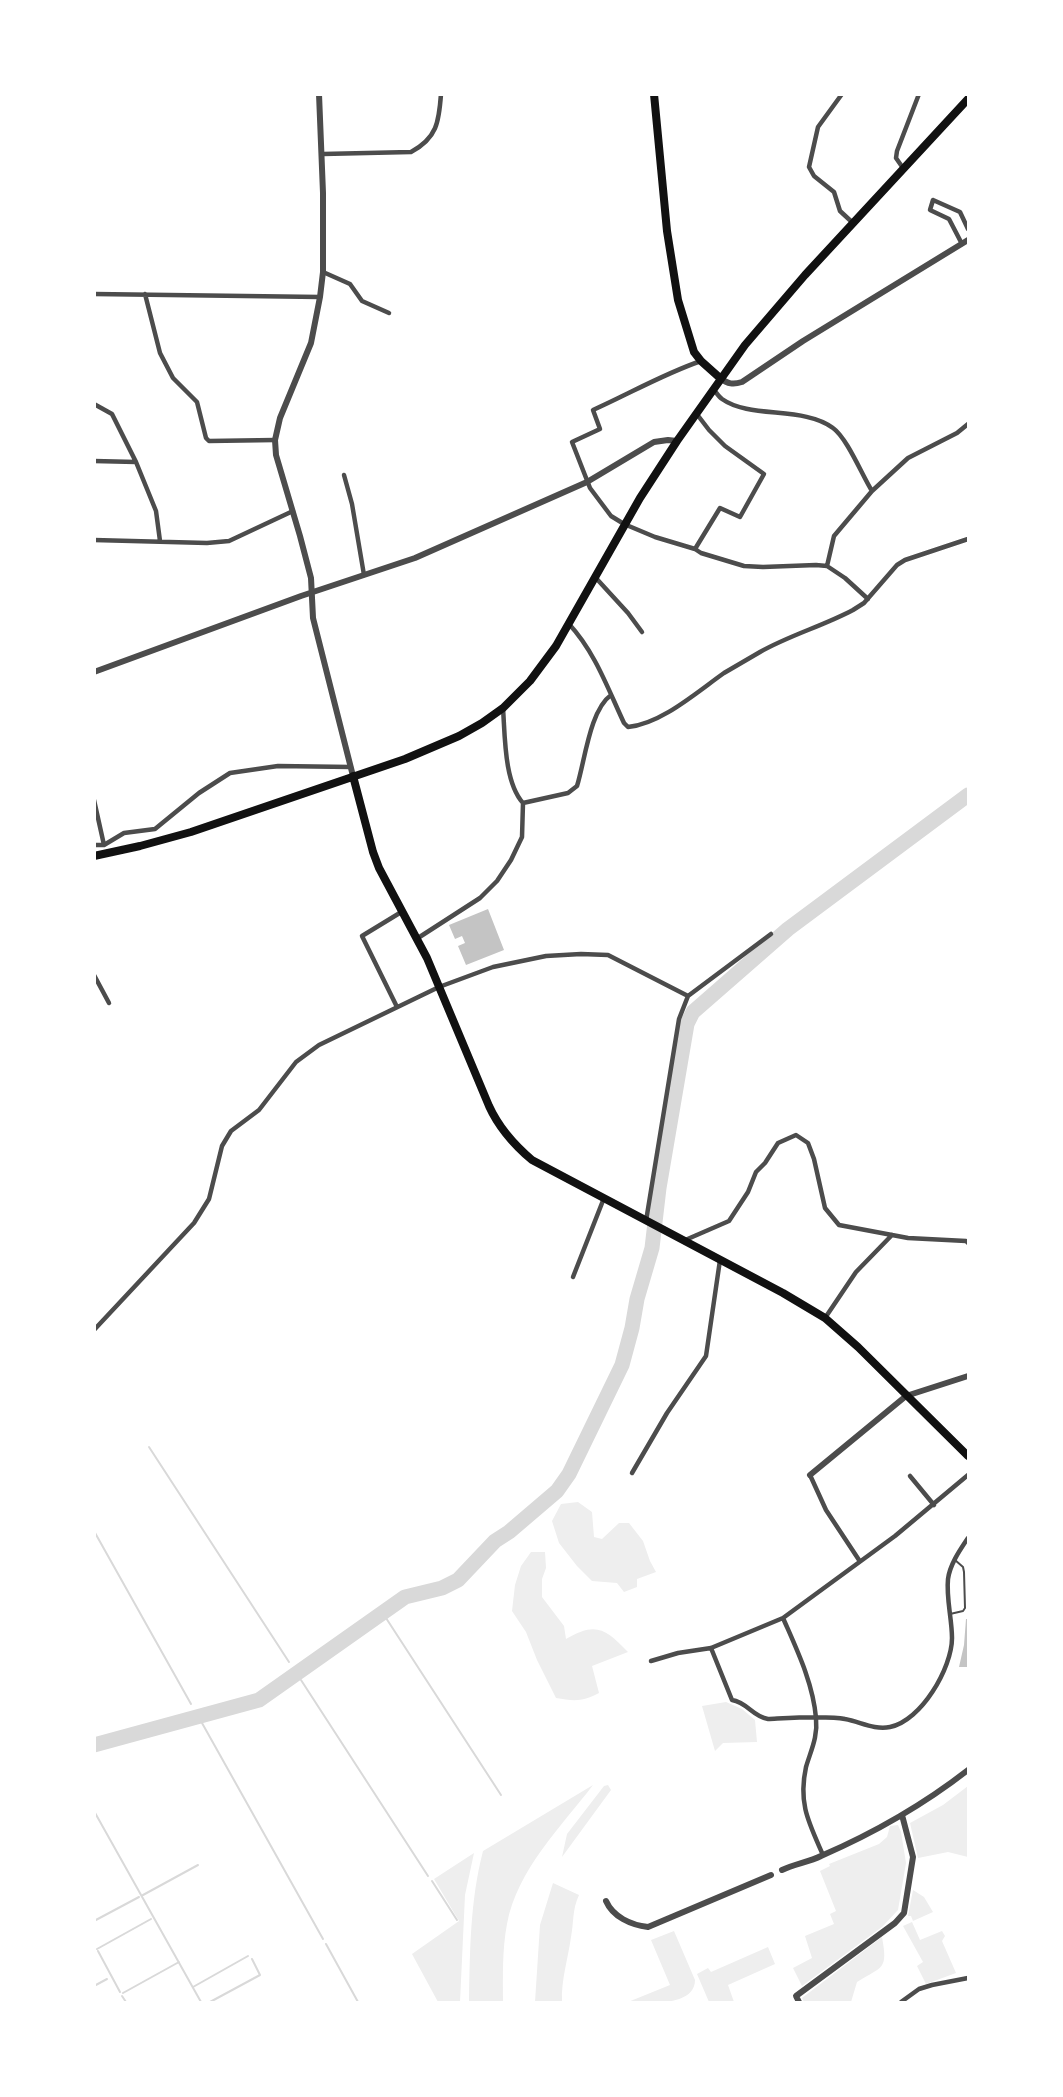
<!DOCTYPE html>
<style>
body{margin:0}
#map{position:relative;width:1063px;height:2097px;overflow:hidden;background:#fff;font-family:"Fira Sans Condensed",sans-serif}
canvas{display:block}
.frame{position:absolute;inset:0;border:96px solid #fff;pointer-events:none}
</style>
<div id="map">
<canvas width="1063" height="2097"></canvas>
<div class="frame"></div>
</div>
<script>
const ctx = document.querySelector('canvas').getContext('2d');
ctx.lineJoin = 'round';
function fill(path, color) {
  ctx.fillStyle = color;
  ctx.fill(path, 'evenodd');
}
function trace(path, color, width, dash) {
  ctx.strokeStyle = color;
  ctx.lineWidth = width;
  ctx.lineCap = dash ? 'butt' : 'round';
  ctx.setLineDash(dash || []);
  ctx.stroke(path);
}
const green = new Path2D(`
 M578,1502L592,1512L594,1537L602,1539L619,1523H629L643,1541L650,1561L656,1572L637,1579V1587L624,1592L617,1583L592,1581L577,1566L559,1543L552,1521L561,1504Z
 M531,1552H545L546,1568L542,1579V1597L564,1626L566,1639C596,1621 606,1629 628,1652L592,1666L599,1693C583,1702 573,1701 556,1698L537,1660L526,1632L512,1611L515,1585L521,1566Z
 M726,1702L742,1709L755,1720L757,1742L723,1743L715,1751L702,1706Z
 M593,1785C561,1827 517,1870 507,1924C502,1950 503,1977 503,2002H469C470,1951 470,1901 483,1851Z
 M608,1785L611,1790L562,1857L567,1834L604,1786Z
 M968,1786V1857L948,1852L918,1858L910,1823L943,1805Z
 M898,1825L901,1832L906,1863L898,1910L882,1927L802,1986L793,1968L812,1958L805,1936L834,1924L830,1914L836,1911L820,1871L830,1866L829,1864L879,1844L887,1837L890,1826Z
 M474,1853L465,1895L460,2002H438L412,1954L459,1921L434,1879Z
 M553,1883L579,1895C572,1910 574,1922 571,1937C568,1959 561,1980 562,2002H535L540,1925Z
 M913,1890L924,1897L933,1912L913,1921L911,1916H908Z
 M912,1922L920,1940L942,1931L945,1936L942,1941L956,1973L926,1984L917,1966L923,1962L903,1926Z
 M674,1931L695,1980C695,2007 647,2003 628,2002L670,1985L651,1940Z
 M882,1937C888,1970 883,1966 857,1982L851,2002H804L802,1998Z
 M768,1947L775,1964L728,1985L734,2002H709L697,1974L708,1968L711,1972Z`);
const stream = new Path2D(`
 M149,1447L289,1662
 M94,1531L191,1704
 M386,1618L501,1795
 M301,1680L428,1876
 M202,1723L323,1939
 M94,1811L201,2002
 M432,1881L457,1920
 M143,1895L198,1865
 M94,1921L139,1897
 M326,1944L358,2002
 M94,1946L95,1947
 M97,1949L151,1919
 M98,1951L120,1992
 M94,1986L107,1979
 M193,1987L248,1956
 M123,1993L179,1962
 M122,1996L126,2002
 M210,2002L260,1975L252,1959`);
const river = new Path2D(`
 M94,1745L259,1700L405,1597L442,1588L458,1580L495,1541L509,1532L557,1491L569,1474L622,1365L632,1328L637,1299L652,1248L659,1188L687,1024L693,1012L788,929L968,795`);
const building = new Path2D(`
 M488,909L504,950L466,965L458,946L465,943L462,936L455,939L449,925Z
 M966,1619H968V1667H959L964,1645Z`);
const service = new Path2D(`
 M950,1614L963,1611L965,1608L964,1572L963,1567L955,1560`);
const minor = new Path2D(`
 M842,94L818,127L809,167L814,176L834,192L840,211L853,223
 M323,154L411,152C437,138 439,122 441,94
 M903,168L896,158L897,151L919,94
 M962,244L949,219L930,210L933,200L960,212L968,229
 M323,272L350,284L362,301L389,313
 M94,294L320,297
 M145,294L160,353L173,378L197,402L206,438L209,441L275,440
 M701,361C663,374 629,394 593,410L600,429L572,442L590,488L611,516L624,524L655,537L695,549L701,553L744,566L763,567L816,565L827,566L845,578L868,599
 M713,389C716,392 719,397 722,399C750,419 804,406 833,428C847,438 862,475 872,491
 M94,404L112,414L136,462L156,511L160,541
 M94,461L136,462
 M344,475L352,504L364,575
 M94,540L207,543L229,541L293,511
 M695,549L720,508L740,517L764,474L725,446L709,430L696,413
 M827,566L834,536L872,491L908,458L957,433L968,424
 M595,577L628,613L642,632
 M569,624C595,652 608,689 624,723L628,727C661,724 697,692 724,673C736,666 748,659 760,652C790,635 823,626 853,610L864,603L897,565L905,560L968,539
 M94,800L104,845
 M523,803L568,793L577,786C585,760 590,710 611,695
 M94,845H104L124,833L155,829L199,793L230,773L278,766L351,767
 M418,938L480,898L497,881L511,860L522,837L523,803C504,782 505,735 503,708
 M94,975L109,1003
 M397,1007L362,936L403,911
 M646,1221L679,1019L688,996L771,934
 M683,1241L729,1221L748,1192L756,1172L765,1163L778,1143L796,1135L808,1143L814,1159L825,1208L839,1225L908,1238L966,1241L968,1243
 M573,1277L604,1198
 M825,1318L856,1272L892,1235
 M94,1330L194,1223L209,1199L222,1146L231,1131L259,1110L296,1062L319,1045L439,987L493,967L546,956L581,954L608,955L688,996
 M632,1473L667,1413L706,1356L720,1260
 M810,1475L826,1510L859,1560
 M910,1476L934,1505
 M783,1618C797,1650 813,1683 816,1718C818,1737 811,1750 806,1767C798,1804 809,1823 823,1855
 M711,1648L732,1700C747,1702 753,1717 768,1719C788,1718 827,1715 845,1719C861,1722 874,1730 890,1727C921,1721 952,1668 952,1638C952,1619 946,1598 948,1579C950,1564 960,1550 968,1538
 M651,1661L678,1653L711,1648L783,1618L895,1536L968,1475
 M901,2002L919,1989L932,1985L968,1978`);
const tertiary = new Path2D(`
 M319,94L323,193V272L320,297L311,343L280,418L275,440L276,455L300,536L311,578L313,618L353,776
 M720,378C728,384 733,385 742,382L803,341L968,240
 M94,672L301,596L415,558L587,482L654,442L668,440L677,441
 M810,1475L906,1396L968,1376
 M782,1870C795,1864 809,1862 821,1856C874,1833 923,1805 968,1770
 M606,1901C613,1917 631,1925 648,1927L771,1875
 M799,2002L796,1996L895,1923L904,1913L913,1857L902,1815`);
const primary = new Path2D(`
 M654,94L667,231L678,300L694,352L701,361L720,378
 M353,776L373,852L379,868L427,958L489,1106C499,1128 513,1144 532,1160L783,1293L825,1318L858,1347L968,1456
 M94,856L140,846L191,832L405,759L459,736L482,723L503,708L530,681L556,646L640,498L677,441L745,345L805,275L968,99`);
fill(green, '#eee');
trace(stream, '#d9d9d9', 2);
trace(river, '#d9d9d9', 15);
fill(building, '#c4c4c4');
trace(service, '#4c4c4c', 2);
trace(minor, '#4c4c4c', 4.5);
trace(tertiary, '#4c4c4c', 6);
trace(primary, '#111', 8);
</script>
